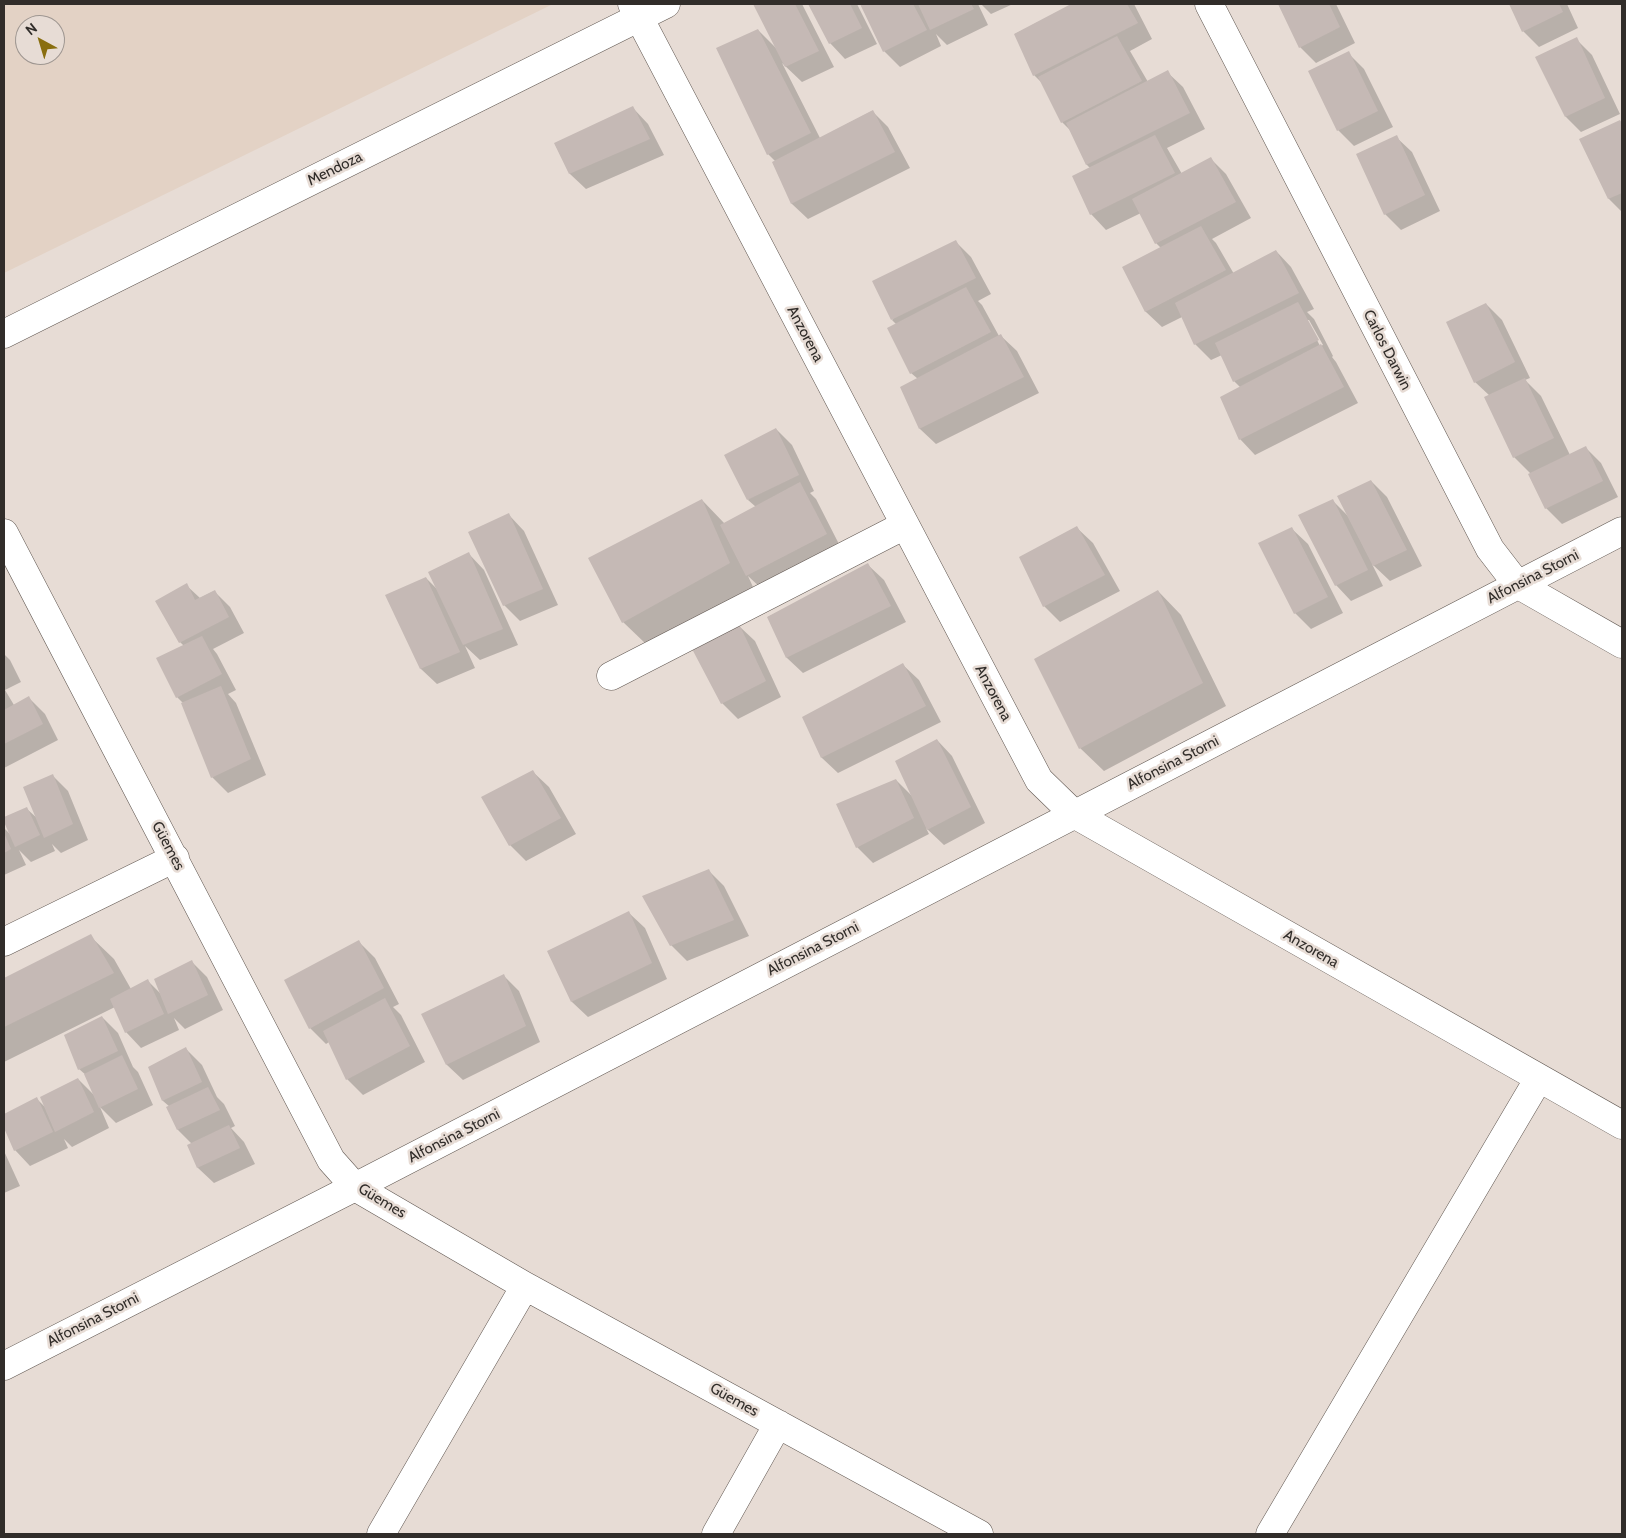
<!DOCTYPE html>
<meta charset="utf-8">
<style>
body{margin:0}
#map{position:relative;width:1626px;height:1538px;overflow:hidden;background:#e7dcd5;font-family:Cabin,sans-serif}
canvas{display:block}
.frame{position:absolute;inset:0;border:5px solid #312d2a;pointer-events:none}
.north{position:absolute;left:15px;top:15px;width:50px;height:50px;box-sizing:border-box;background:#e7dcd5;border:1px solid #9e9691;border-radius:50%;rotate:321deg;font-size:14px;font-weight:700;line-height:20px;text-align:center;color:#312d2a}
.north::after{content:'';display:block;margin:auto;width:18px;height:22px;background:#896e0f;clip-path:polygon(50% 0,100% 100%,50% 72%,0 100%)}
</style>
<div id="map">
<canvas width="1626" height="1538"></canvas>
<div class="frame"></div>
<div class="north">N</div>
</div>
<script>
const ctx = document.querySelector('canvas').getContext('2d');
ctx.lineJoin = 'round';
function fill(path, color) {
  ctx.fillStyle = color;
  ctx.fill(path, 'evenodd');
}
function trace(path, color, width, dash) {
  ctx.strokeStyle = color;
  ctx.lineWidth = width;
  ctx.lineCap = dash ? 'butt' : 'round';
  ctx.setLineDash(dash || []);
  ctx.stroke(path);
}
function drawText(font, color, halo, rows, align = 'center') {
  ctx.font = font + ' Cabin,sans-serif';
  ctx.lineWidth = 5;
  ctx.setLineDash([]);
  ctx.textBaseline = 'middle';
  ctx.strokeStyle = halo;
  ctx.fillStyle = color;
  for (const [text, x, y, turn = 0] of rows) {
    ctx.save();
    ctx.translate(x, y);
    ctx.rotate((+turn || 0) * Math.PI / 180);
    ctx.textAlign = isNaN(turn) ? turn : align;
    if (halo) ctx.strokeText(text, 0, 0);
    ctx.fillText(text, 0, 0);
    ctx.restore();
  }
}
const built = new Path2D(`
 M4,4H553L4,273ZM25,25H55V55H25Z`);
const shadow = new Path2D(`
 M754,4H802L834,67L802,82L782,63L820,138L872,111L888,127L910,168L808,219L792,204L773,163L776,162L768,154L758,30L777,49Z
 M809,4H857L877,44L845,59L830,43Z
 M861,4H978L988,25L947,45L936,34L941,46L900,67L884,51Z
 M981,4H1013L991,14Z
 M1073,4H1134L1152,39L1130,51L1148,82L1167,72L1183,87L1205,129L1167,148L1182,174L1211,159L1226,174L1251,218L1212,239L1216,243L1234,274L1276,251L1291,267L1314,309L1307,312L1314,319L1333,356L1332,357L1336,362L1358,403L1255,455L1240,439L1241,388L1234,381L1222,355L1211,360L1195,344L1182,317L1162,327L1146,312L1124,267L1161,248L1156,243L1141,213L1106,230L1091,214L1090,168L1087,165L1071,131L1062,122L1043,84L1034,75L1015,34ZM1307,320H1309L1323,345L1320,346Z
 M1280,4H1336L1355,43L1316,63L1300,47Z
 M1510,4H1567L1578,28L1539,47L1523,31Z
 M1576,39L1592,55L1620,114L1581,132L1566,117L1537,57Z
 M1348,53L1364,69L1393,127L1354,146L1338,130Z
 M633,108L648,124L664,155L586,189L570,174L555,144Z
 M1620,121L1622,124V212L1609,199L1581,139Z
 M1396,137L1412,152L1440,211L1401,230L1385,214Z
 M956,242L971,257L991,294L978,301L982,305L999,336H1001L1017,351L1039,393L936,444L920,429L902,388L918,379L911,373L897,325L892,320Z
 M1486,304L1502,320L1530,378L1525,380L1541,396L1570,455L1586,448L1601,463L1618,497L1562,524L1546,508L1531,474L1514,457L1490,396L1475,382Z
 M776,429L792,445L814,491L810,493L816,499L842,550L763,590L748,576L753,587L647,645L623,622L702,500L725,524L756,507L748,500Z
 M1371,481L1387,497L1422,566L1390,581L1372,564L1383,586L1351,601L1336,585L1332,500L1348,516Z
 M509,515L524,531L558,605L520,621L504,605Z
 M1077,528L1093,543L1120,591L1060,622L1044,606Z
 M1292,529L1308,544L1343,613L1311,629L1295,613L1260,544Z
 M469,554L484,570L518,645L480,660L465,646L475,668L437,684L421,669L387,596L426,578L438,590Z
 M868,565L884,580L906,622L803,673L787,658L768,617Z
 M186,585L200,598L214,591L230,607L244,633L213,649L217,654L236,690L228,694L236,703L266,775L228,793L212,777L183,703L177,697L184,646L180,642Z
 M1158,591L1181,615L1226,706L1104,771L1080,748Z
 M739,626L755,641L781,697L738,719L722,703Z
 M4,654L10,660L21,682L5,690L14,705L29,698L45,714L58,740L4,768Z
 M903,665L919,680L941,722L838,773L822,758L804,717Z
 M937,740L952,756L985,823L944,845L926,828L929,834L873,863L857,847L896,780L912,796Z
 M533,772L549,787L576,834L526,861L510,845Z
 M52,775L68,791L88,840L61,853L52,844L55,851L31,862L19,850L26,865L4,875V828L11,835L4,819L27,809L38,819Z
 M708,870L724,886L749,936L687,961L671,945Z
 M629,913L645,928L667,979L588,1017L572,1002L548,952Z
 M90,936L114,959L131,989L148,981L161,994L192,962L207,977L223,1010L185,1029L174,1018L179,1030L141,1048L126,1032L115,1007L4,1062V979Z
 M359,942L375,958L399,1004L393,1007L401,1015L425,1062L363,1095L347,1079L329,1042L326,1044L310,1028Z
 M504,976L519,991L540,1042L463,1080L447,1065L423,1015Z
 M102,1017L118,1033L133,1067L138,1072L153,1105L116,1123L100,1107L109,1128L72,1147L64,1139L68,1148L30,1166L15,1150L4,1125V1116L37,1099L46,1108L78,1079L95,1096L87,1076L79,1069Z
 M186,1049L202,1065L217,1097L224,1104L235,1126L231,1128L244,1142L255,1164L214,1183L198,1168L188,1146L192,1144L178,1130L168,1108L170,1107L163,1101L150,1067Z
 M4,1151L20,1186L4,1193Z`);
const building = new Path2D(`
 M753,4H795L819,51L785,67Z
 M808,4H850L862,28L829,44Z
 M860,4H913L927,30L883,52Z
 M918,4H971L974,9L930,30Z
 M1071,4H1127L1138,23L1033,76L1014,34Z
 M1278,4H1329L1340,27L1299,48Z
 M1509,4H1559L1563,12L1522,32Z
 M758,29L811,133L767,155L716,48Z
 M1117,36L1142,81L1061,123L1038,77Z
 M1577,37L1605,98L1565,117L1535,57Z
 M1349,51L1378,111L1337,131L1308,71Z
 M1168,70L1190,113L1086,165L1066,123Z
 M633,106L650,139L569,174L554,143Z
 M873,110L895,152L791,204L772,162Z
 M1620,120L1622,124V193L1608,199L1579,139Z
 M1155,135L1175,173L1090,215L1072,176Z
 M1397,135L1425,195L1384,215L1356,154Z
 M1211,157L1236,202L1155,244L1132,199Z
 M1201,226L1226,270L1145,312L1122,267Z
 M956,240L976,278L891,320L872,281Z
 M1276,250L1299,293L1194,345L1175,303Z
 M966,287L991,332L910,374L887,328Z
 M1298,302L1319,340L1233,382L1215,343Z
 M1486,303L1515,362L1474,383L1446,322Z
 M1001,334L1024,377L919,429L900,387Z
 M1321,344L1344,387L1239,440L1220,397Z
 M1525,378L1554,438L1513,458L1484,397Z
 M776,428L799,475L747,500L724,455Z
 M1586,446L1603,481L1545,509L1528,474Z
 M1371,480L1407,550L1373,566L1337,496Z
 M800,482L827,534L746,576L720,525Z
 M702,499L730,563L622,623L588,558Z
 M1333,499L1368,570L1335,586L1298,515Z
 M509,513L543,589L503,606L468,532Z
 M1077,526L1105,575L1043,607L1019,557Z
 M1292,527L1328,597L1294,614L1258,543Z
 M469,552L503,629L463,645L428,572Z
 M868,563L891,606L786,658L767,617Z
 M426,577L460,652L420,669L385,595Z
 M187,583L195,600L215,590L229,617L179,643L155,601Z
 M1158,590L1203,683L1079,749L1034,659Z
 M739,624L766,681L721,704L691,647Z
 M202,636L222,674L176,698L156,658Z
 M903,663L926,706L821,758L802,717Z
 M221,686L251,759L211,778L181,703Z
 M29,696L43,724L4,744V710Z
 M937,739L971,807L927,830L895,761Z
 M533,770L561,818L509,846L481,797Z
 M53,774L73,824L44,838L23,787Z
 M896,779L914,818L856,848L836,804Z
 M27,807L40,835L15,847L4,822V817Z
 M4,833L11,849L4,853Z
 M709,869L734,920L670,946L642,896Z
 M629,911L652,963L571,1002L547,951Z
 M91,934L114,973L4,1027V978Z
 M359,940L384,988L309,1029L284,980Z
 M192,960L208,995L168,1014L154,979Z
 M504,974L526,1026L446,1065L421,1014Z
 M148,979L164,1014L125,1033L110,999Z
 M385,998L410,1046L346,1080L323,1031Z
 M102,1016L118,1051L78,1070L64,1035Z
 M186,1047L202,1082L162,1101L148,1067Z
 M122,1055L138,1089L99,1108L84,1074Z
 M78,1078L94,1112L55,1132L40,1097Z
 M208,1087L220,1110L177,1130L166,1107Z
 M37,1097L53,1132L14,1151L4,1128V1114Z
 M229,1125L240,1148L197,1168L187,1145Z`);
const minor = new Path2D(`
 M632,4L1039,780L1074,814L1622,1125
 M1209,4L1490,549L1517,584L1622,644
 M4,334L666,4
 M4,533L331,1160L355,1187L525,1286L979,1534
 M611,676L905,525
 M4,942L175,858
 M4,1366L355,1187L1622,531
 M381,1534L525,1286
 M716,1534L778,1424
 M1270,1534L1539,1078`);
const streetNames = [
 ["Mendoza",335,169,-26],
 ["Anzorena",805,334,62],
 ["Carlos Darwin",1387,350,63],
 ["Alfonsina Storni",1533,577,-27],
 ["Anzorena",993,693,62],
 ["Alfonsina Storni",1173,763,-27],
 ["Güemes",168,846,62],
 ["Alfonsina Storni",813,949,-27],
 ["Anzorena",1311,949,30],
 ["Alfonsina Storni",454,1136,-27],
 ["Güemes",382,1201,31],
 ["Alfonsina Storni",93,1320,-27],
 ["Güemes",734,1400,29]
];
fill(built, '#e3d2c5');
fill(shadow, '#0003');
fill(building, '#c5b9b5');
trace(minor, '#605751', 29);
trace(minor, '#fff', 28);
drawText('15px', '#312d2a', '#e7dcd5', streetNames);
</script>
